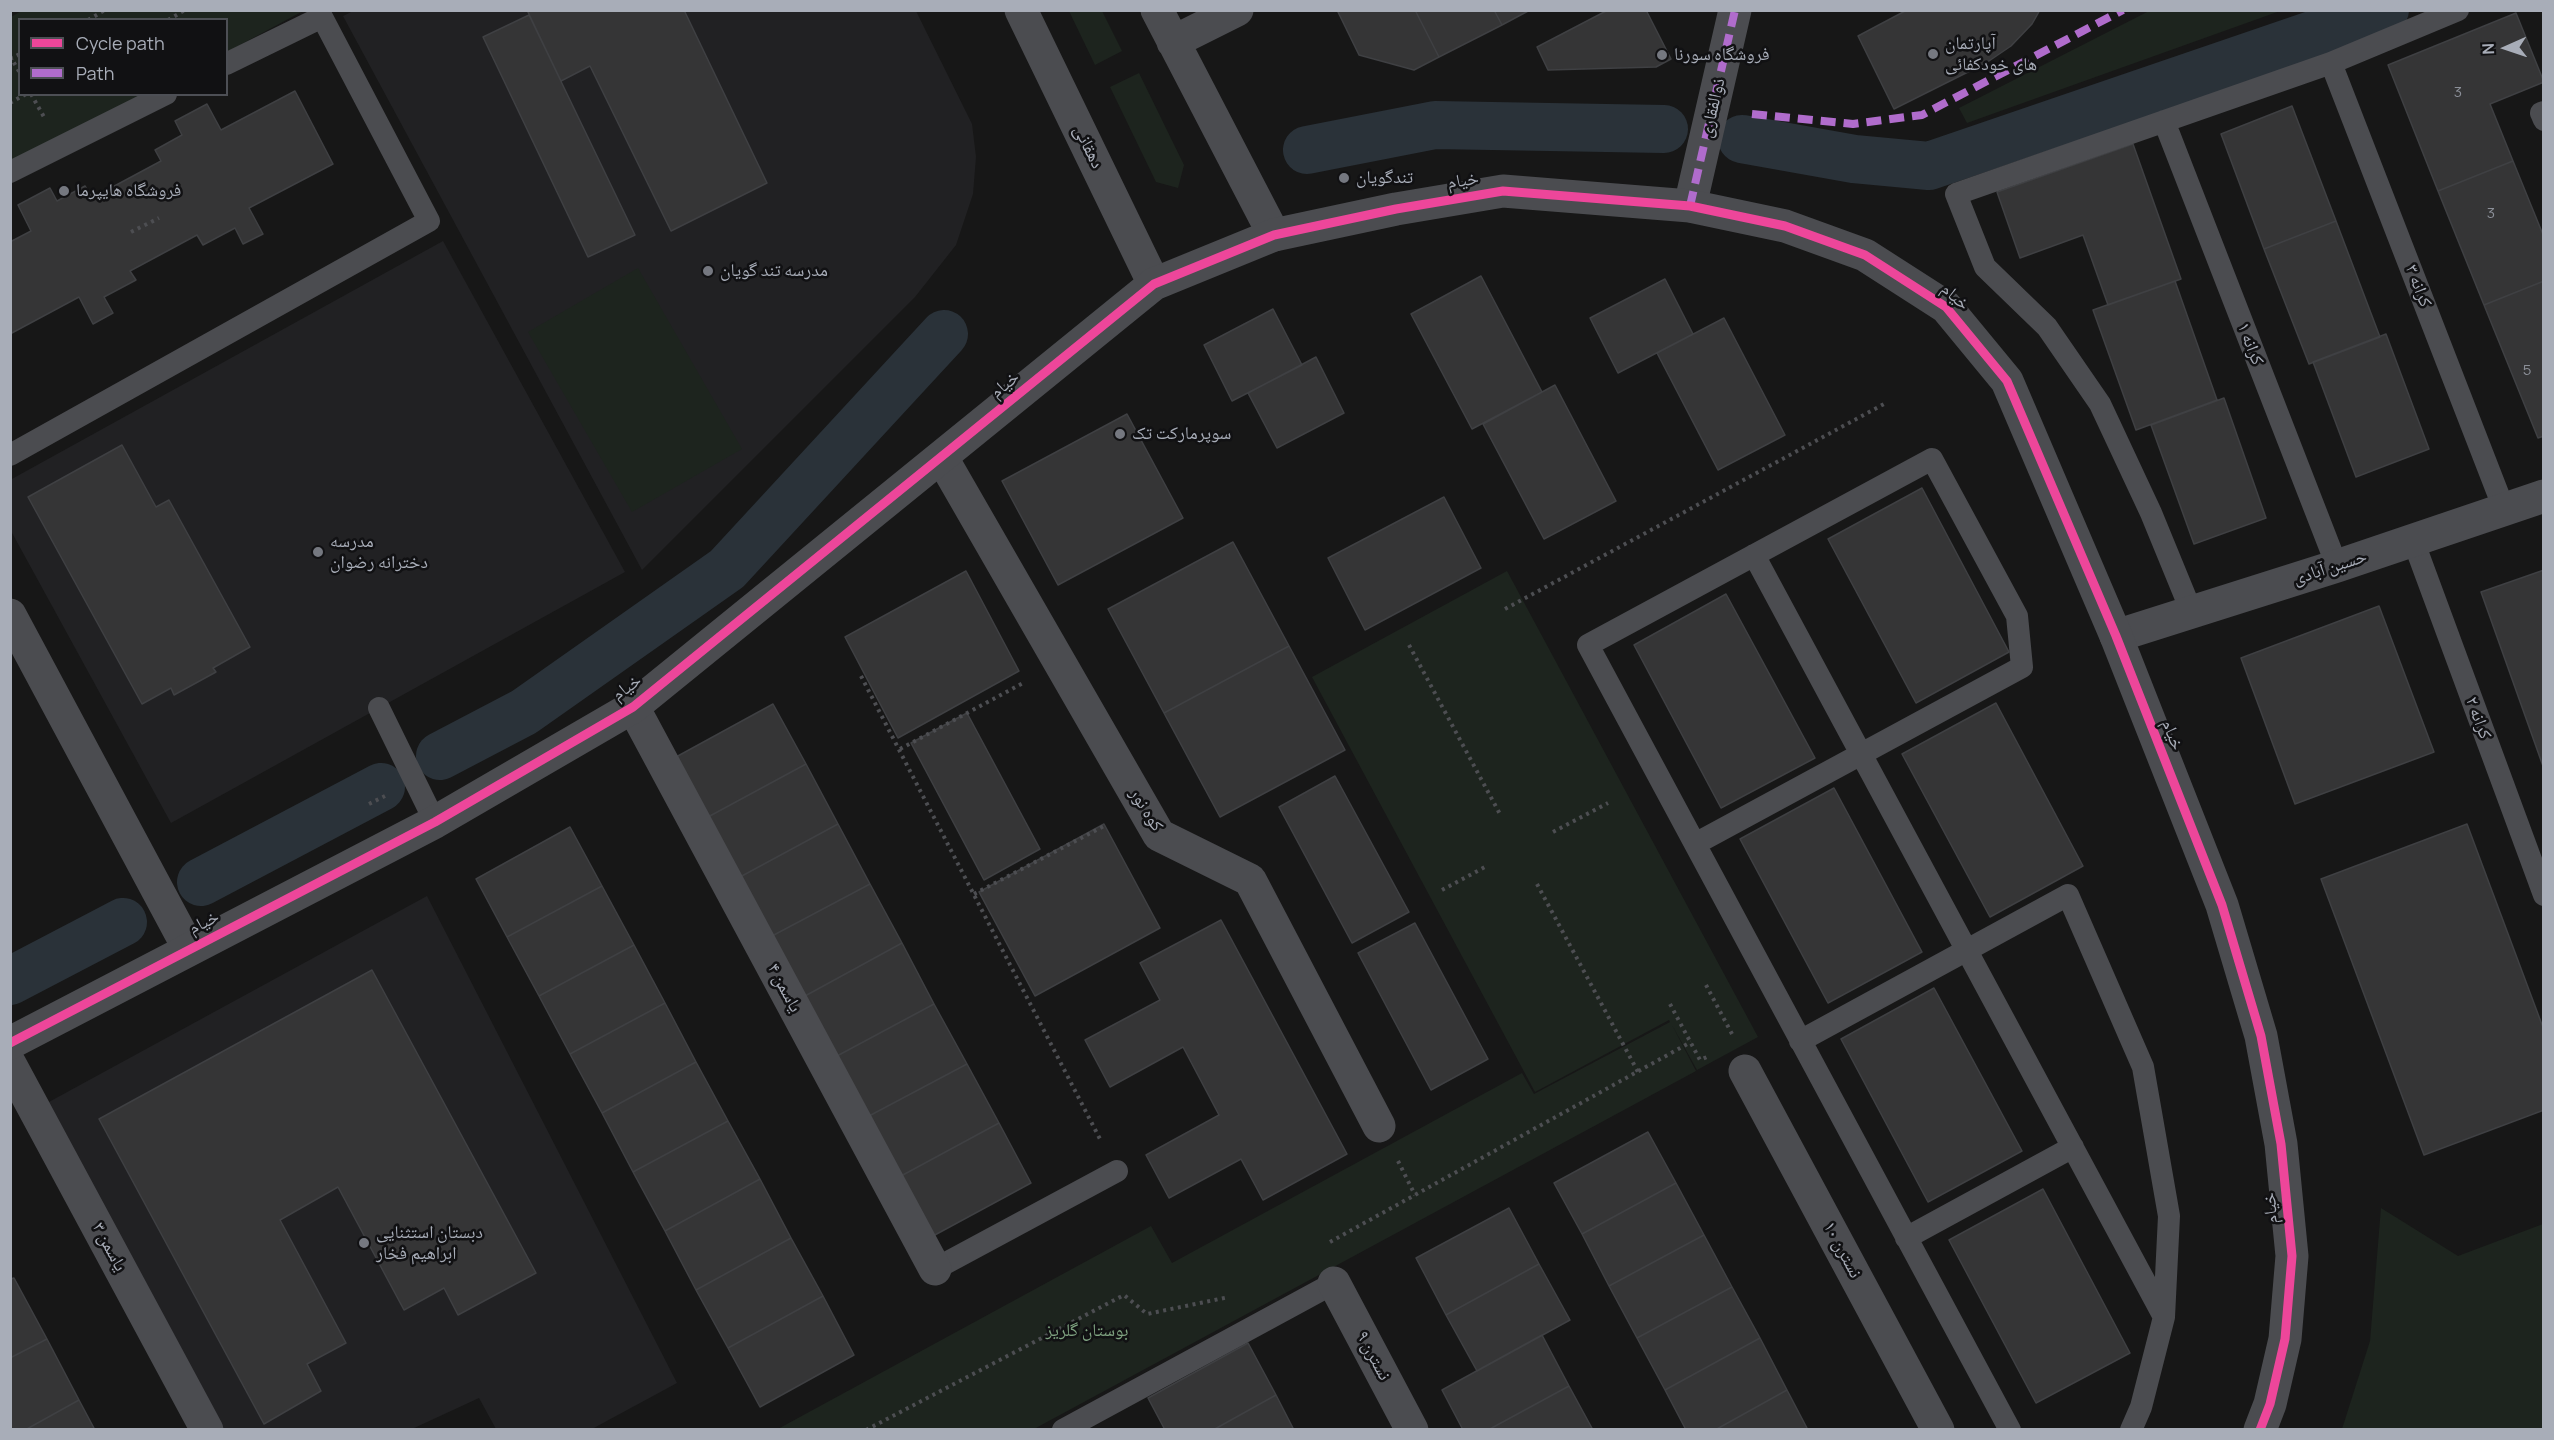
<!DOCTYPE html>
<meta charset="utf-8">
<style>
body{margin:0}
#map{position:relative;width:2554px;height:1440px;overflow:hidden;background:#171717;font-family:Manrope,sans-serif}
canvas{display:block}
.frame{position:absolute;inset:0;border:12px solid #a8adb8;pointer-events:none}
.legend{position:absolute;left:18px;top:18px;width:210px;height:78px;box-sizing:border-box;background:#111113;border:2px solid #4d4f55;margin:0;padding:8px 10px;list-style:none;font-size:18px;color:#a8adb8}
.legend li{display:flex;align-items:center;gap:12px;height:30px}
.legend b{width:30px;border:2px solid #4d4f55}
.north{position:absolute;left:2476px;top:18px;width:60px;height:60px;-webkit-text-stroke:4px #111113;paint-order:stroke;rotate:267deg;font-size:16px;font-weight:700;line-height:24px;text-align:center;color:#a8adb8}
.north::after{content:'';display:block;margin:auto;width:21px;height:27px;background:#a8adb8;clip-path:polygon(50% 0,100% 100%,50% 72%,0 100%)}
</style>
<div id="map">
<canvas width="2554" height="1440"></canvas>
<div class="frame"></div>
<ul class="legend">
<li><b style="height:8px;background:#ed469a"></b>Cycle path</li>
<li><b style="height:8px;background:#b06ccc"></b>Path</li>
</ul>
<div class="north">N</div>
</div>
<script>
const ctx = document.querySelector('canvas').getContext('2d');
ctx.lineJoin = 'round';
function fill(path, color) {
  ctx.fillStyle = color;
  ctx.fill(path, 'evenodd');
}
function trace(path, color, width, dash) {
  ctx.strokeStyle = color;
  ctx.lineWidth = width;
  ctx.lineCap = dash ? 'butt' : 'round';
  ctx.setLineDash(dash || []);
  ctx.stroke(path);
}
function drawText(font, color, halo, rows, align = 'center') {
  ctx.font = font + ' Manrope,"Noto Naskh Arabic",sans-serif';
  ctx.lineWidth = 5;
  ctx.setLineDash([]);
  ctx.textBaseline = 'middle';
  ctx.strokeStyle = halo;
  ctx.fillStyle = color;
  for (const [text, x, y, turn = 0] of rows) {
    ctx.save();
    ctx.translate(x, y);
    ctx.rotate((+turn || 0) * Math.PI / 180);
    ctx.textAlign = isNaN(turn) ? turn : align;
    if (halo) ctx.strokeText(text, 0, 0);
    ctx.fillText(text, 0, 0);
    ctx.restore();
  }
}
const built = new Path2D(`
 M355,10L916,11L972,124L976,157L973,194L956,245L915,297L642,570L343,16Z
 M443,241L625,572L171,823L11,531L10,480Z
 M427,896L677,1383L592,1429H496L479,1398L412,1429H224L47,1103Z`);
const green = new Path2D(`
 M23,10L303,11L227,52L226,20H20V94L147,95L11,168V17Z
 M2151,10L2280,11L1967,123L1959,108Z
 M1069,11H1102L1122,51L1095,65Z
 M1139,73L1184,165L1178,188L1156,182L1110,87Z
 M638,268L742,449L632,512L528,332Z
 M1507,571L1758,1037L1697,1070L1672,1025L1696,1071L1034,1429L776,1430L1151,1226L1172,1263L1522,1073L1534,1094L1670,1022L1669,1020L1535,1092L1312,677Z
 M2381,1208L2458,1256L2543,1224V1429H2342L2370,1341Z`);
const canal = new Path2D(`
 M1742,139L1854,159L1929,166L2385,10
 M1307,150L1435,125L1664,129
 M440,756L524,712L727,569L944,334
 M201,882L381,787
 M10,981L123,922`);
const building = new Path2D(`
 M527,10H684L767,183L671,231L590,66L561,81Z
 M1337,10H1415L1439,57L1414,70L1359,55Z
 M1415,10H1494L1502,25L1439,57Z
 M1494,10H1530L1502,25Z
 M1608,10H1646L1671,59L1656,67L1548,70L1537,47Z
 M1907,10H2040L2032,24L2011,46L1986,63L1894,109L1858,36Z
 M2516,13L2544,82L2490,104L2513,161L2438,191L2388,65Z
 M529,15L635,235L588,257L483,37Z
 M295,91L333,164L249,208L263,234L243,244L235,228L203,245L197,235L130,271L136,280L104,297L113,313L93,324L79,297L10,334V242L31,231L18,205L50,188L57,201L85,186L92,198L161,161L155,150L182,135L175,121L207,104L221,130Z
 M2292,106L2336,221L2264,249L2221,134Z
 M2133,144L2181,279L2108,305L2083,235L2020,258L1997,192Z
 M2513,161L2544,237V281L2484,305L2438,191Z
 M2336,221L2380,337L2309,364L2264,249Z
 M1481,276L1542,392L1472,429L1411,314Z
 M1665,279L1693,334L1618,373L1590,318Z
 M2175,281L2217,400L2136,430L2093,310Z
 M2544,281V436L2538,438L2484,305Z
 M1273,309L1302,365L1232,401L1204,345Z
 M1724,318L1785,435L1718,470L1657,353Z
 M2386,334L2429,449L2356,477L2313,362Z
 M1316,357L1344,413L1277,448L1248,393Z
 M1555,385L1616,501L1544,539L1483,424Z
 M2224,398L2266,518L2194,544L2151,425Z
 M1127,414L1183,518L1058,585L1002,481Z
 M122,445L156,507L169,500L250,647L213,668L216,672L174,695L171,688L142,704L28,497Z
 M1922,488L2009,652L1916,703L1828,539Z
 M1444,497L1481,568L1365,630L1328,558Z
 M1233,542L1289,646L1164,713L1108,609Z
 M2544,570V769L2481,592Z
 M966,571L1019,671L898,738L845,637Z
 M1726,594L1815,758L1721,808L1634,645Z
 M2379,606L2434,752L2295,804L2241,658Z
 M1289,646L1345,750L1220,817L1164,713Z
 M1996,703L2083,866L1990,917L1902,754Z
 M773,704L806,764L708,817L676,757Z
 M967,713L1040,849L984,880L911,743Z
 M806,764L838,824L740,877L708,817Z
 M1335,776L1409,912L1352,943L1279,807Z
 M1834,788L1922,952L1828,1003L1740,839Z
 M838,824L870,884L772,936L740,877Z
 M1104,824L1160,928L1035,996L979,892Z
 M2467,824L2544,1030V1110L2424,1155L2321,879Z
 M570,827L602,886L507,937L476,879Z
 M870,884L902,943L805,996L772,936Z
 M602,886L634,945L539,996L507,937Z
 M1221,920L1347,1154L1263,1200L1241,1159L1169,1198L1146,1155L1219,1115L1183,1047L1110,1087L1085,1040L1160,1000L1140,963Z
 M1415,923L1488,1059L1431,1090L1358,953Z
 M902,943L934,1004L837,1056L805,996Z
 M634,945L665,1003L570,1054L539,996Z
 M372,970L536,1273L458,1315L444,1288L404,1310L338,1187L280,1220L346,1343L307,1364L321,1391L264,1424L99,1119Z
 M1934,988L2022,1151L1928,1202L1841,1039Z
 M665,1003L696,1062L602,1113L570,1054Z
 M934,1004L967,1064L869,1116L837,1056Z
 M696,1062L728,1121L633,1172L602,1113Z
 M967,1064L999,1123L901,1176L869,1116Z
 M728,1121L760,1179L665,1231L633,1172Z
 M999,1123L1031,1183L933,1236L901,1176Z
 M1648,1132L1676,1183L1582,1234L1554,1183Z
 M760,1179L791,1238L696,1290L665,1231Z
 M1676,1183L1704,1235L1609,1286L1582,1234Z
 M2043,1189L2130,1353L2036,1403L1949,1240Z
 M1509,1208L1539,1264L1446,1315L1416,1258Z
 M1704,1235L1732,1287L1637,1338L1609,1286Z
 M791,1238L823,1296L728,1348L696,1290Z
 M1539,1264L1570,1320L1477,1371L1446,1315Z
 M14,1278L47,1339L10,1358V1279Z
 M1732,1287L1760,1338L1665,1390L1637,1338Z
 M823,1296L854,1355L760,1407L728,1348Z
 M1542,1335L1569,1386L1488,1430H1463L1442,1390Z
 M1760,1338L1787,1390L1715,1430H1686L1665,1390Z
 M47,1339L79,1400L25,1430H10V1358Z
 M1248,1343L1276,1395L1213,1430H1165L1148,1398Z
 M1569,1386L1593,1430H1488Z
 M1787,1390L1808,1430H1715Z
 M1276,1395L1294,1430H1213Z
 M79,1400L95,1430H25Z`);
const path = new Path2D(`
 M88,20L105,10
 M168,20L185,10
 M10,56L20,73
 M10,59L20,54
 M31,94L44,117
 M10,103L26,94
 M131,232L159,218
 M1505,609L1884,404
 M1409,645L1501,816
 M861,676L1101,1141
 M900,749L1025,682
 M369,804L385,796
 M1553,832L1608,803
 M1537,884L1638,1072
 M1442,890L1485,867
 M974,894L1106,825
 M1706,985L1732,1034
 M1670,1004L1700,1060L1707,1057
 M1398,1161L1415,1195
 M1330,1242L1691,1042
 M866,1430L1124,1295L1147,1314L1229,1297`);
const service = new Path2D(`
 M2331,63L2504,509
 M2544,112L2541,113L2544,120
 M2164,121L2337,566
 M10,172L166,94
 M10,455L429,221L322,17L226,64
 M2413,540L2544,895
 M1754,555L2164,1317
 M2192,613L2151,513L2100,404L2047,327L1985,267L1956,194L2331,63L2458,10
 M379,708L435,822
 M1695,844L2022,667L2017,616L1932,459L1588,645L2010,1430
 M1800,1041L2068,895L2143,1067L2169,1216L2164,1317L2141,1407L2131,1430
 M1906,1238L2073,1147
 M935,1269L1117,1171
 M1063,1430L1334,1283`);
const minor = new Path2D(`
 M1021,10L1154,284
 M1157,10L1274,235
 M1173,42L1237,10
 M1690,206L1735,10
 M942,458L1159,835L1250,880L1379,1126
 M10,615L189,949
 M2116,636L2337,566L2544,496
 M633,707L935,1269
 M10,1064L207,1430
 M1745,1071L1938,1430
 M1334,1283L1412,1430`);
const tertiary = new Path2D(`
 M10,1043L435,822L633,707L1154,284L1274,235L1396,209L1503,191L1690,206L1785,226L1865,255L1946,307L2007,381L2116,636L2222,905L2261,1036L2281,1144L2292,1256L2285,1339L2270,1404L2260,1430`);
const quiet = new Path2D(`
 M1752,114L1853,124L1922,115L2123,10
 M1690,206L1735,10`);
const cycleway = new Path2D(`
 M10,1043L435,822L633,707L1154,284L1274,235L1396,209L1503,191L1690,206L1785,226L1865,255L1946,307L2007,381L2116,636L2222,905L2261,1036L2281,1144L2292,1256L2285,1339L2270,1404L2260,1430`);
const markers = [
 [1933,54,6,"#757880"],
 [1662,55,6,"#757880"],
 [1344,178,6,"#757880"],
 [64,191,6,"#757880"],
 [708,271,6,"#757880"],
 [1120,434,6,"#757880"],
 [318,552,6,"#757880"],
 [364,1243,6,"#757880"]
];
const numberNames = [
 ["3",2458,93],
 ["3",2491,214],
 ["5",2527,371]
];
const poiNames = [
 ["آپارتمان",1945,44],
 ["های خودکفائی",1945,65],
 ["فروشگاه سورنا",1674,55],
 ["تندگویان",1356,178],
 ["فروشگاه هایپرما",76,191],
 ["مدرسه تند گویان",720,271],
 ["سوپرمارکت تک",1132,434],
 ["مدرسه",330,542],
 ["دخترانه رضوان",330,563],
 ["دبستان استثنایی",376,1233],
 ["ابراهیم فخار",376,1254]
];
const streetNames = [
 ["ذوالفقاری",1713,108,-77],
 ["دهقانی",1088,147,64],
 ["خیام",1463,181,-9],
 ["کرانه ۳",2418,286,69],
 ["خیام",1955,297,41],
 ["کرانه ۱",2250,344,69],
 ["خیام",1005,385,-40],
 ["حسین آبادی",2330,568,-18],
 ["خیام",627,688,-36],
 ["کرانه ۲",2478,718,70],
 ["خیام",2172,735,68],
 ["کوه نور",1146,810,58],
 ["خیام",204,923,-27],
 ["یاسمن ۴",784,988,62],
 ["خیام",2271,1208,-95],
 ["یاسمن ۳",109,1247,62],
 ["نسترن ۱۰",1842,1250,62],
 ["نسترن ۹",1373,1356,62]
];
const parkNames = [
 ["بوستان گلریز",1087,1331]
];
fill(built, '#212123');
fill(green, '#1d241e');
trace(canal, '#2a3239', 48);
fill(building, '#353536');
trace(building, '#3f4043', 1.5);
trace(path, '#4d4e52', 4, [3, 4.5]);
trace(service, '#4b4c50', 22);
trace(minor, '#4b4c50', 33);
trace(tertiary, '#4b4c50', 33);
trace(quiet, '#b06ccc', 8, [15, 8]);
trace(cycleway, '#ed469a', 9);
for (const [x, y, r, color] of markers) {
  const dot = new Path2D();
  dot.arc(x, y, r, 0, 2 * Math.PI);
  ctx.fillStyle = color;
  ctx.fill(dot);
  trace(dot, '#111113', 2);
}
drawText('15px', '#8b8f98', null, numberNames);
drawText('18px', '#a8adb8', '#111113', poiNames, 'left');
drawText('18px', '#a8adb8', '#111113', streetNames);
drawText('18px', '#7fa381', '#111113', parkNames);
</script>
